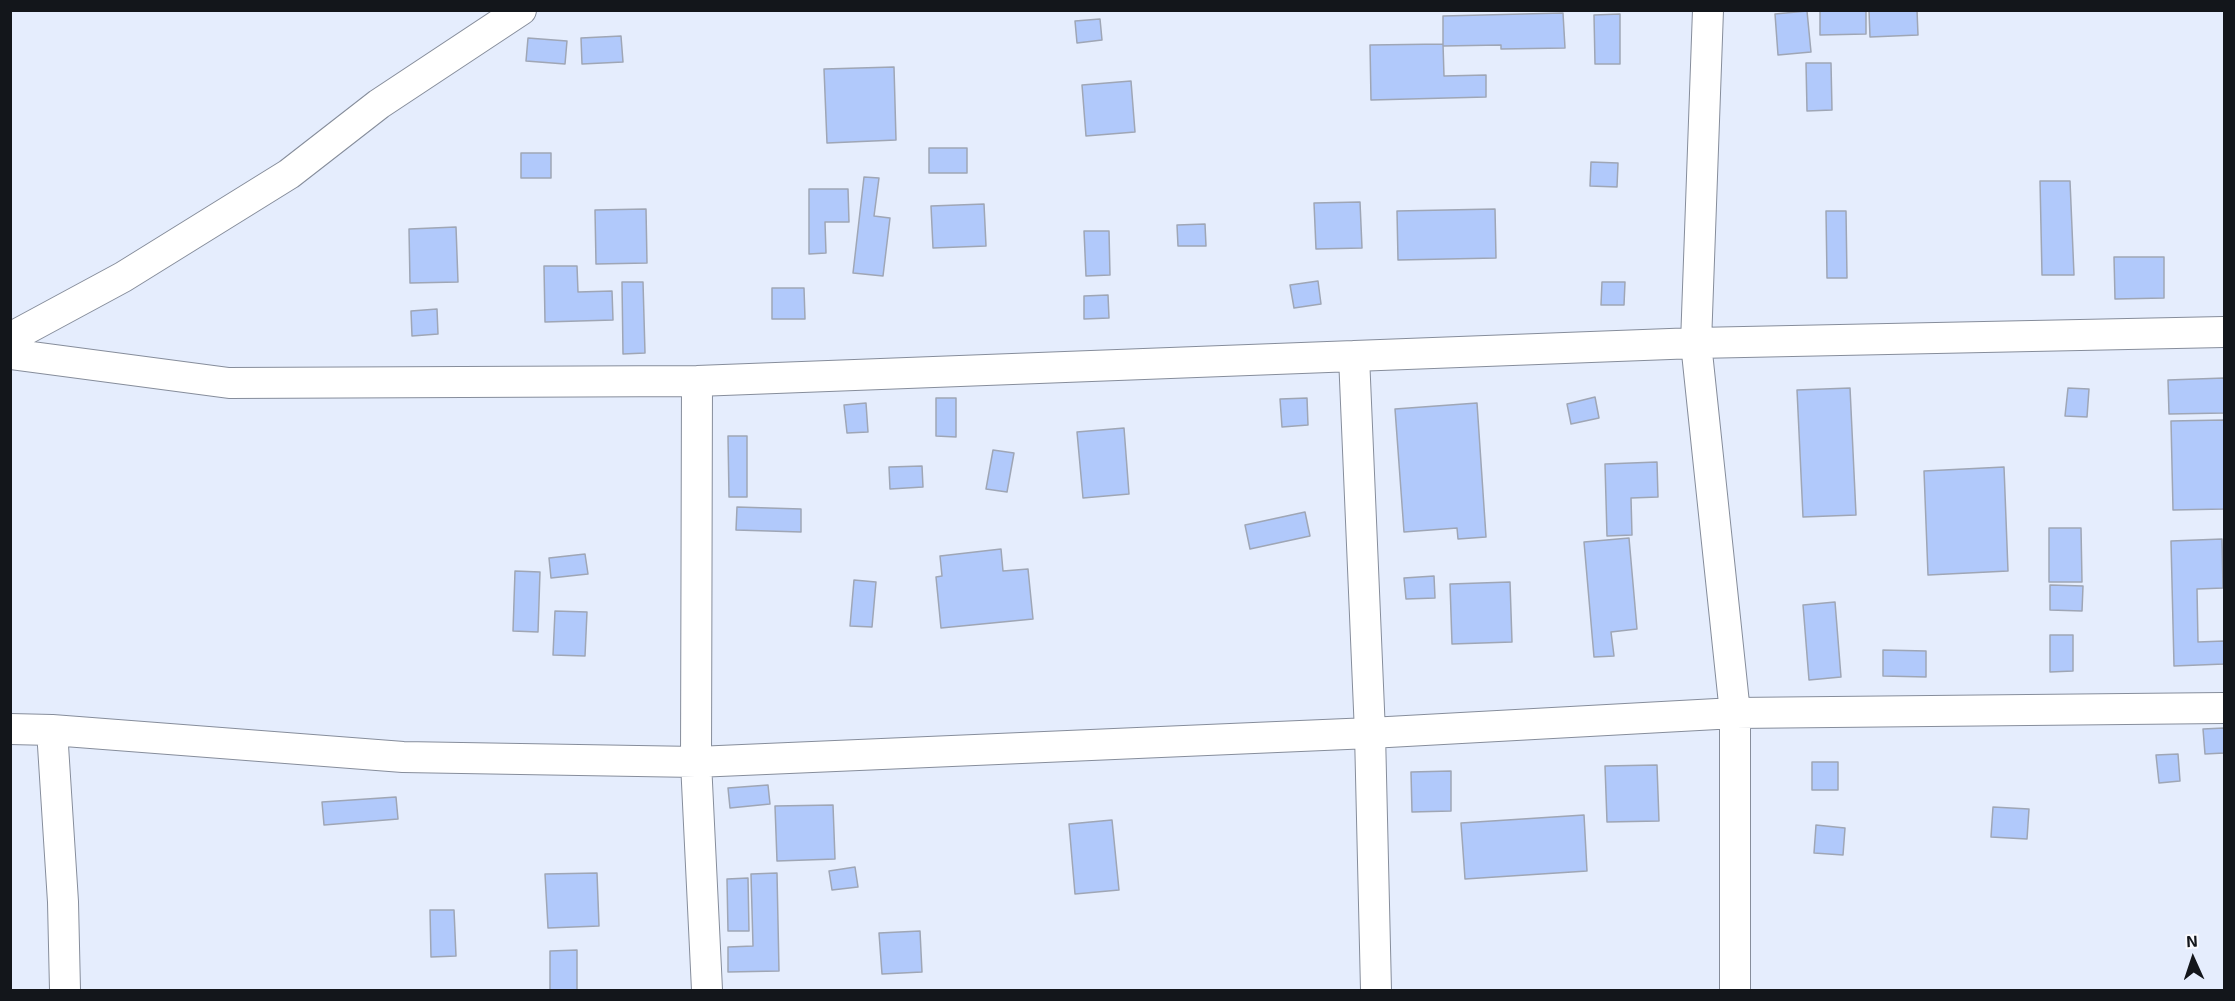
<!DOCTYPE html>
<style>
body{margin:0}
#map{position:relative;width:2235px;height:1001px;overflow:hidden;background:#e5edfd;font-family:"Exo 2",sans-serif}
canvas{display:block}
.frame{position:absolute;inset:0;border:12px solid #13161b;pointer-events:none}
.north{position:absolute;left:2163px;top:929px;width:60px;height:60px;-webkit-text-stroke:4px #f9fafe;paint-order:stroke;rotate:357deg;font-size:16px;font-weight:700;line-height:24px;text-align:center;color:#13161b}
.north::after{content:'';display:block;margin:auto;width:21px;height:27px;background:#13161b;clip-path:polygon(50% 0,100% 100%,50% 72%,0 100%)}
</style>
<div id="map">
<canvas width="2235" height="1001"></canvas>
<div class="frame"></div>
<div class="north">N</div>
</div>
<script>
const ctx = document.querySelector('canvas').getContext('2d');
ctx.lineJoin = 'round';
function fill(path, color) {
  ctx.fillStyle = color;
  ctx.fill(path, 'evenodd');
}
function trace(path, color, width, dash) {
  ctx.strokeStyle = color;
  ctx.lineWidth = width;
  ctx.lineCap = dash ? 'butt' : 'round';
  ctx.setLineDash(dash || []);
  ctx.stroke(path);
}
const building = new Path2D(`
 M1820,10H1866V34L1820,35Z
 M1869,10H1917L1918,35L1870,37Z
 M1807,11L1811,52L1778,55L1775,14Z
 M1563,13L1565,48L1501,49V45L1443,46V16Z
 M1620,14V64H1595L1594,15Z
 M1100,19L1102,40L1077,43L1075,21Z
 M621,36L623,62L582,64L581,38Z
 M528,38L567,41L565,64L526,61Z
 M1443,44L1444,76L1486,75V97L1371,100L1370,45Z
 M1806,63H1831L1832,110L1807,111Z
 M894,67L896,140L827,143L824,69Z
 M1131,81L1135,132L1086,136L1082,85Z
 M929,148H967V173H929Z
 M521,153H551V178H521Z
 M1591,162L1618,163L1617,187L1590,186Z
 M864,177L879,178L874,216L890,218L883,276L853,273Z
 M2040,181H2070L2074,275H2042Z
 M809,189H848L849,222H825L826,253L809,254Z
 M1360,202L1362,248L1316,249L1314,203Z
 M984,204L986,246L933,248L931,206Z
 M646,209L647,263L596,264L595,210Z
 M1495,209L1496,258L1398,260L1397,211Z
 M1826,211H1846L1847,278H1827Z
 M1205,224L1206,246H1178L1177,225Z
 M456,227L458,282L410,283L409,229Z
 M1084,231H1109L1110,275L1086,276Z
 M2114,257H2164V298L2115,299Z
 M544,266H577L578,292L612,291L613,320L545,322Z
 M1318,281L1321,304L1294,308L1290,285Z
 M622,282H643L645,353L623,354Z
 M1602,282H1625L1624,305H1601Z
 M772,288H804L805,319H772Z
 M1108,295L1109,318L1084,319V296Z
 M437,309L438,334L412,336L411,311Z
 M2224,378V413L2169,414L2168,380Z
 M1850,388L1856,515L1803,517L1797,390Z
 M2068,388L2089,389L2087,417L2065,416Z
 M1595,397L1599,418L1571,424L1567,404Z
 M936,398H956V437L936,436Z
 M1307,398L1308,425L1282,427L1280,399Z
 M866,403L868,432L847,433L844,405Z
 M1477,403L1486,537L1458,539L1457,528L1404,532L1395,409Z
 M2224,420V509L2173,510L2171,421Z
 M1124,428L1129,494L1083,498L1077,432Z
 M728,436H747V497H729Z
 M993,450L1014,453L1007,492L986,489Z
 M1657,462L1658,497L1631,498L1632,535L1607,536L1605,464Z
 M922,466L923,487L890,489L889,467Z
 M2004,467L2008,571L1928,575L1924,471Z
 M737,507L801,509V532L736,530Z
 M1305,512L1310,536L1250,549L1245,525Z
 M2049,528H2081L2082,582H2049Z
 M1629,538L1637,629L1611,632L1614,656L1594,657L1584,542Z
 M2222,539L2223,588L2197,589L2198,642L2224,641V664L2174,666L2171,541Z
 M1001,549L1003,571L1028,569L1033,619L941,628L936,577L942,576L940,556Z
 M585,554L588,574L551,578L549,558Z
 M515,571L540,572L538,632L513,631Z
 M1434,576L1435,598L1406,599L1404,578Z
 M854,580L876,582L872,627L850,626Z
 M1510,582L1512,642L1452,644L1450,584Z
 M2050,585L2083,586L2082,611L2050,610Z
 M1835,602L1841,677L1809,680L1803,605Z
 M555,611L587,612L585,656L553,655Z
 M2050,635H2073V671L2050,672Z
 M1883,650L1926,651V677L1883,676Z
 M2224,728V753L2205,754L2203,729Z
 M2178,754L2180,781L2159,783L2156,755Z
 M1812,762H1838V790H1812Z
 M1657,765L1659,821L1607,822L1605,766Z
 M1451,771V811L1412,812L1411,772Z
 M768,785L770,804L730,808L728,788Z
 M396,797L398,819L324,825L322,802Z
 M833,805L835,859L777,861L775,806Z
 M1993,807L2029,809L2027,839L1991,837Z
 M1584,815L1587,871L1465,879L1461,823Z
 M1112,820L1119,890L1075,894L1069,824Z
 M1816,825L1845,828L1843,855L1814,853Z
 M855,867L858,887L832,890L829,871Z
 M597,873L599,926L548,928L545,874Z
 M777,873L779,971L728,972V947L753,946L751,874Z
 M748,878L749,931H728L727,879Z
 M430,910H454L456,956L431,957Z
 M920,931L922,972L882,974L879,933Z
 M577,950V990H550V951Z`);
const minor = new Path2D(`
 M1708,10L1696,343L1735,713V990
 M10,338L123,277L289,174L379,104L521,10
 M10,354L229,383L697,381L1696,343L2224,332
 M1354,356L1370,733L1376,990
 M697,381L696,762L707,990
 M10,729L52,730L403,757L696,762L1370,733L1735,713L2224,708
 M52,730L63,902L65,990`);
fill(building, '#b1c9fb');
trace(building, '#9fa6b5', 1.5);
trace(minor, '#868d9b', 32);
trace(minor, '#fff', 30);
</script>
